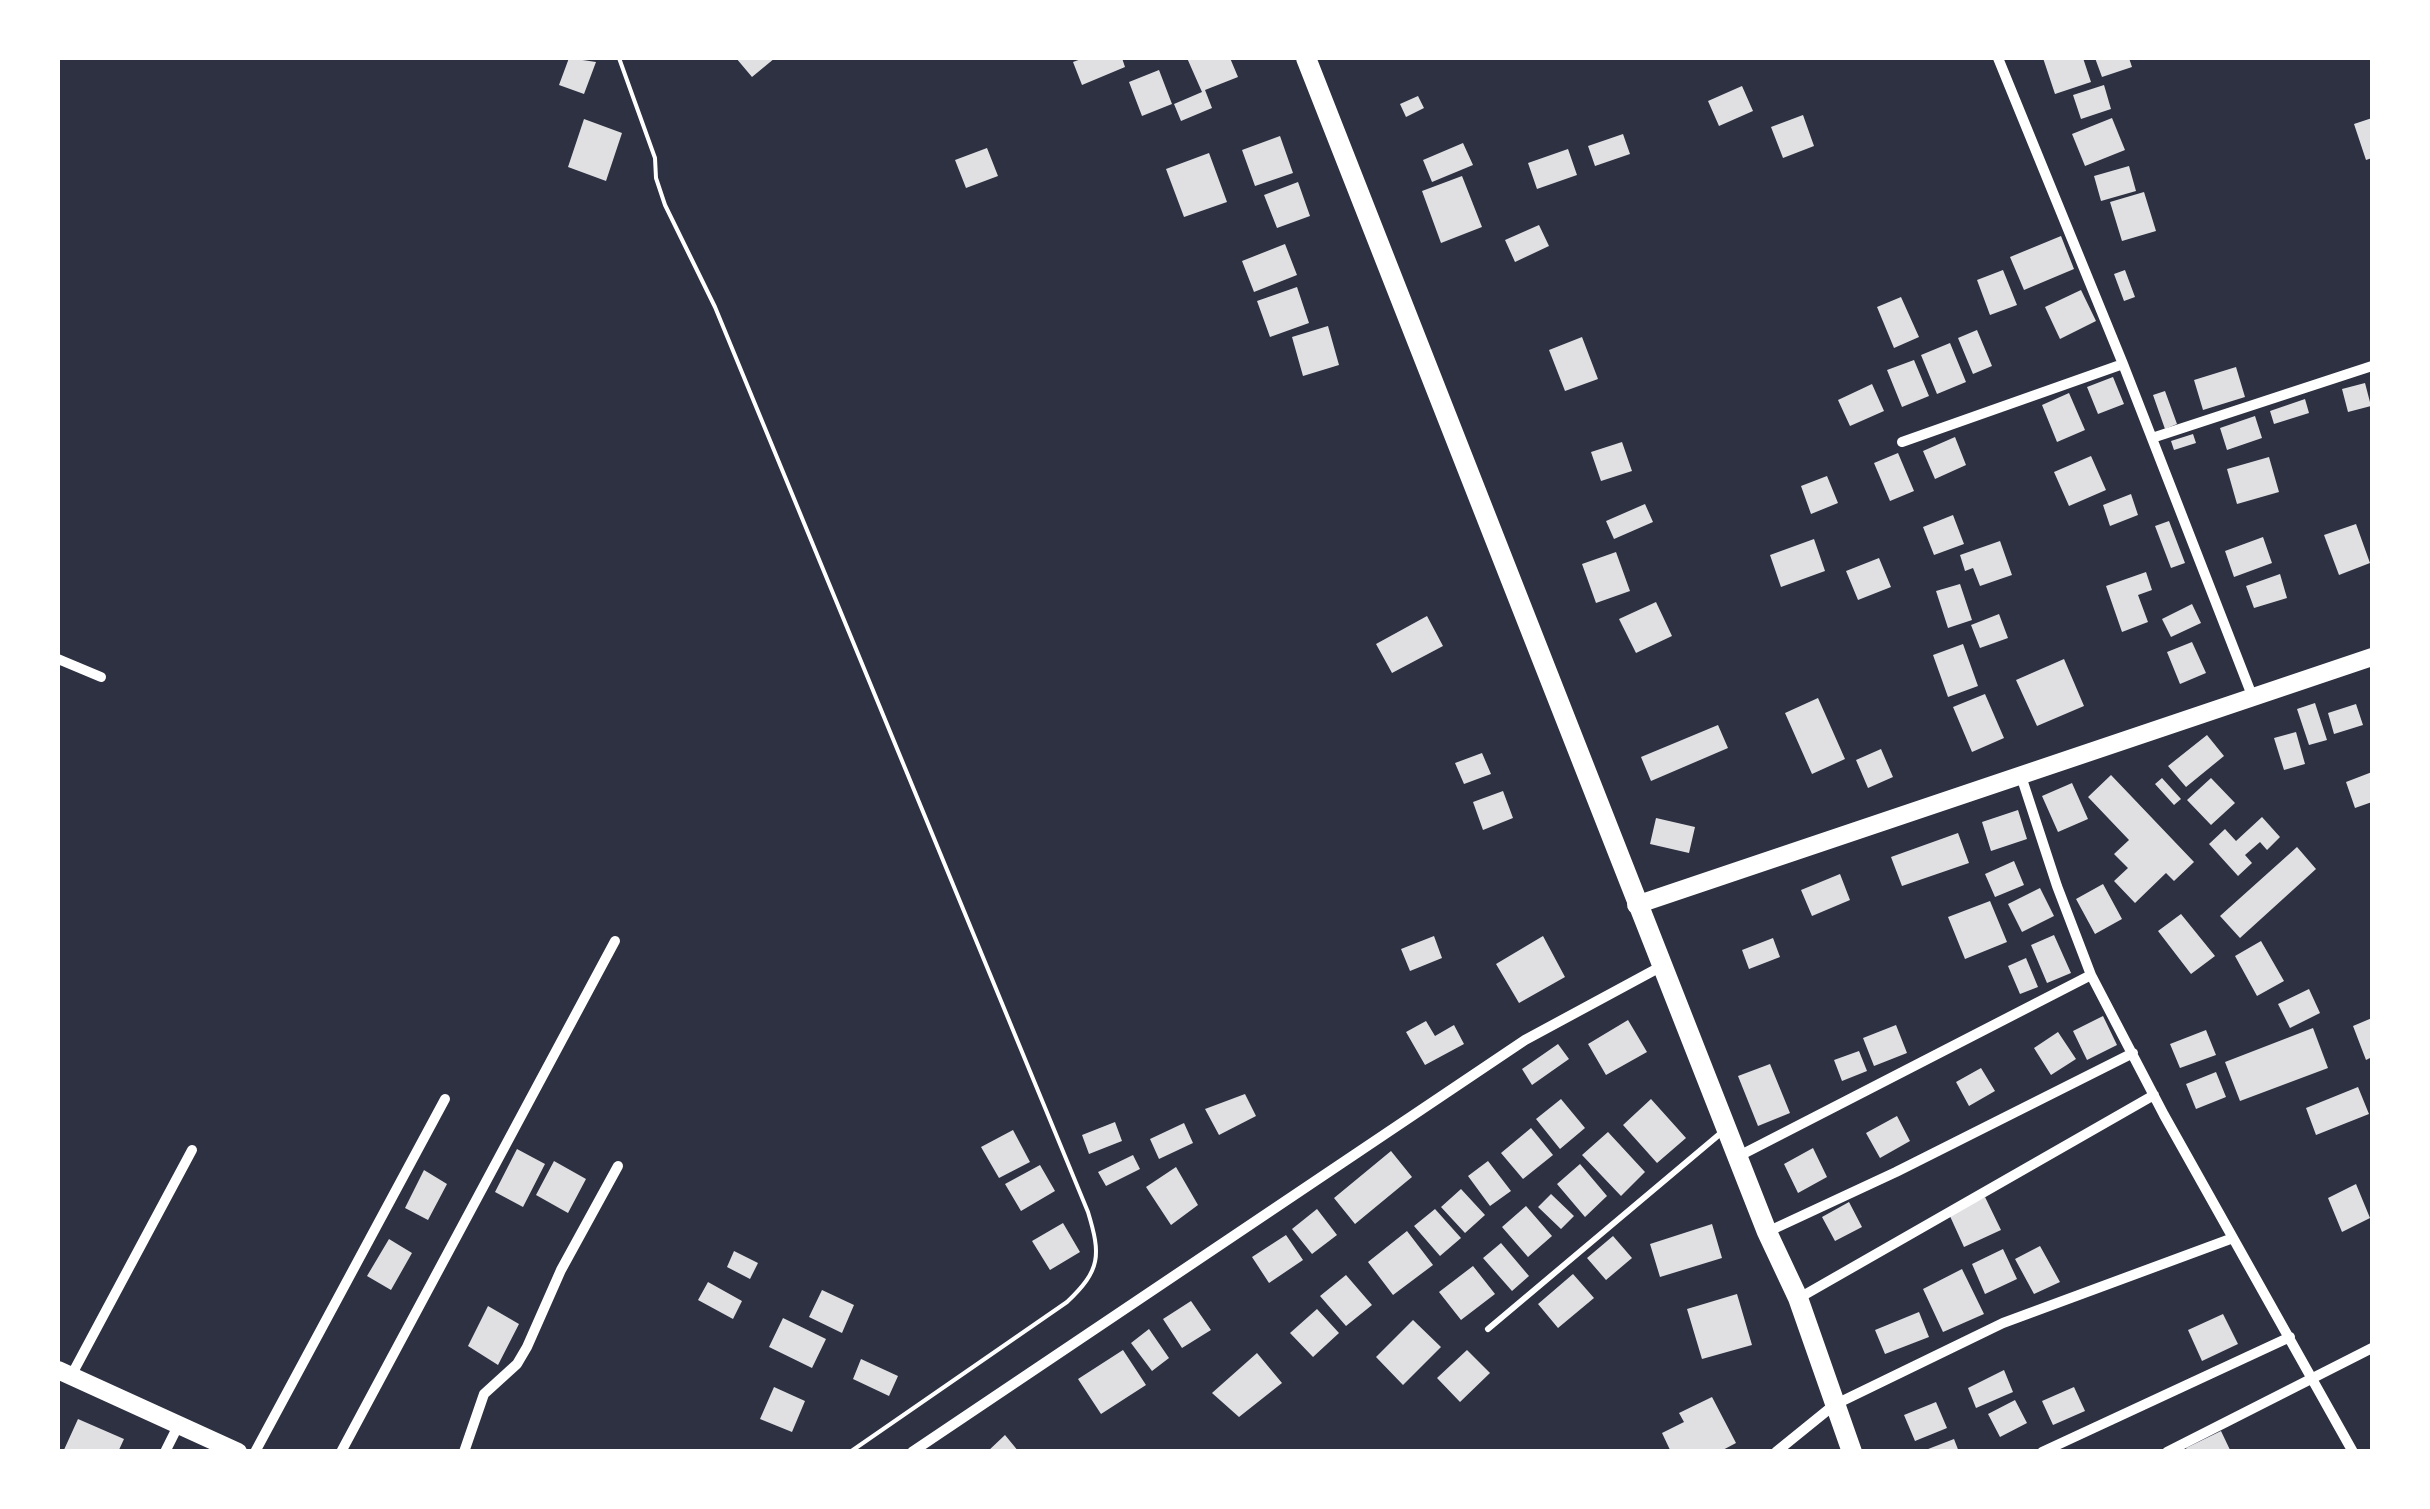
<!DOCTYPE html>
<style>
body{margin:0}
#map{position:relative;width:2430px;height:1509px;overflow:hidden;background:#2d3142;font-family:"Titillium Web",sans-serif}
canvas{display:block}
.frame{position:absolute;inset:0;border:60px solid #fff;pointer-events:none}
</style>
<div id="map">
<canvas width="2430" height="1509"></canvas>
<div class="frame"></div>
</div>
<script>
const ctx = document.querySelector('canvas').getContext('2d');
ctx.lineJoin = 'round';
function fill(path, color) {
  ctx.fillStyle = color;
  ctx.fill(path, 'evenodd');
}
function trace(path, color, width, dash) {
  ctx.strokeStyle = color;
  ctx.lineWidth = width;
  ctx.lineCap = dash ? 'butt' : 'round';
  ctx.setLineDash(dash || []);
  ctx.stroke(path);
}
const building = new Path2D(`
 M569,58L596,62L584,94L559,85Z
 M736,58H775L752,77Z
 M1084,58H1122L1125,67L1082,85L1073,62Z
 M1187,58H1230L1238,77L1205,90L1212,108L1181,121L1174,104L1202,92Z
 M2043,58H2083L2091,82L2055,94Z
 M2095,58H2129L2132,67L2102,77Z
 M1159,70L1172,104L1142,116L1129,82Z
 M2104,85L2111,109L2081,119L2073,95Z
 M1742,86L1753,111L1719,126L1708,101Z
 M1418,96L1424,108L1406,117L1400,104Z
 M1803,115L1814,146L1783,158L1771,127Z
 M2112,118L2125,150L2085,166L2072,134Z
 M2372,118V158L2366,160L2354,124Z
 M584,119L622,133L606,181L568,167Z
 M1623,134L1630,154L1595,166L1588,146Z
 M1280,136L1293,173L1255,186L1242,150Z
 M1463,143L1473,165L1432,182L1423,160Z
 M987,148L998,176L966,188L955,160Z
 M1568,149L1577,175L1537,189L1528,163Z
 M1209,153L1227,202L1184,217L1166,169Z
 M2129,166L2136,191L2101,201L2094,176Z
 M1462,176L1482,227L1441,243L1422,191Z
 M1298,182L1310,216L1277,228L1264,195Z
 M2144,192L2156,231L2122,241L2110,202Z
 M1539,225L1549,246L1515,262L1505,240Z
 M2061,236L2074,269L2024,290L2010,257Z
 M1285,244L1297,275L1254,292L1242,261Z
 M2003,270L2017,305L1990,315L1977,280Z
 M2125,270L2135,297L2124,301L2114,274Z
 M1297,287L1309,323L1270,337L1257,301Z
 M2081,290L2096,321L2060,339L2045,307Z
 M1901,297L1919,337L1894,348L1877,307Z
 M1328,326L1339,365L1303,376L1292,337Z
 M1977,330L1992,366L1973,374L1958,338Z
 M1582,337L1598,379L1565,391L1549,350Z
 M1950,343L1966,382L1937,394L1921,355Z
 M1914,360L1929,396L1902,407L1887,370Z
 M2236,367L2245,397L2203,410L2194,380Z
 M2113,377L2124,404L2098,414L2087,387Z
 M2365,383L2371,406L2348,412L2342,389Z
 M1872,384L1884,411L1850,426L1838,400Z
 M2165,391L2177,424L2165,429L2153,395Z
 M2069,393L2085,430L2057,442L2042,405Z
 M2305,399L2309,413L2274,424L2270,411Z
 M2255,416L2262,438L2227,450L2220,428Z
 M2193,434L2196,443L2174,450L2171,441Z
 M1955,437L1966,465L1935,479L1923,451Z
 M1622,442L1632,471L1601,481L1591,452Z
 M1898,453L1914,491L1890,501L1874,463Z
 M2091,456L2106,490L2069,506L2054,472Z
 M2269,457L2279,492L2237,504L2227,469Z
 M1827,476L1838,503L1811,514L1801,486Z
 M2131,494L2138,515L2110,526L2103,505Z
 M1645,504L1653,522L1614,539L1606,521Z
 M1953,515L1964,544L1934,555L1923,527Z
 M2169,521L2185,563L2171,568L2155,526Z
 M2356,524L2370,563L2339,575L2324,535Z
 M2263,537L2272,563L2234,577L2225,551Z
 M1814,539L1825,571L1781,587L1770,555Z
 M2000,541L2012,575L1980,586L1973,568L1965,571L1960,555Z
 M1616,552L1630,591L1596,603L1582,564Z
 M1879,558L1891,587L1858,600L1846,571Z
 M2146,572L2152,590L2138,595L2148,622L2122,632L2106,586Z
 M2280,574L2287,598L2254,608L2246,586Z
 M1960,584L1972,620L1948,628L1936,591Z
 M1656,602L1672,636L1636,653L1619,619Z
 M2192,604L2201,623L2171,637L2162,619Z
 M1999,614L2008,638L1980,648L1971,625Z
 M1427,616L1443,646L1392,673L1376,644Z
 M2192,642L2206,673L2180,684L2167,652Z
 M1963,644L1978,686L1948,697L1933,655Z
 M2064,659L2084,706L2037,726L2016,680Z
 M1985,694L2004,738L1972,752L1953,707Z
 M1818,698L1845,759L1812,774L1785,713Z
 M2315,703L2327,740L2309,745L2297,709Z
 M2356,704L2363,725L2334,734L2328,713Z
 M1718,725L1728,748L1651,781L1641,757Z
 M2296,732L2305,764L2284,770L2274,738Z
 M2207,735L2224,756L2186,787L2168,766Z
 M1881,749L1893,777L1868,788L1856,760Z
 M1482,753L1491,774L1464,784L1455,763Z
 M2372,772V802L2355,808L2346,782Z
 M2111,775L2194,862L2174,881L2166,873L2135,903L2114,881L2128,868L2114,854L2129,840L2088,797Z
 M2162,778L2181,799L2174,805L2155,784Z
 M2211,778L2235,803L2211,825L2187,800Z
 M2072,783L2088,819L2058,832L2042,796Z
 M1503,791L1513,818L1483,830L1473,802Z
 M2018,810L2027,839L1991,851L1982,822Z
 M2262,817L2280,837L2267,850L2260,842L2245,855L2252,863L2238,876L2209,844L2225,829L2236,841Z
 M1656,818L1695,827L1689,853L1650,844Z
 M1958,833L1969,863L1902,886L1891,857Z
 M2297,847L2316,869L2240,938L2220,916Z
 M2014,861L2024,885L1995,897L1985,874Z
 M1840,874L1850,900L1812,916L1801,890Z
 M2103,884L2122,919L2095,934L2076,899Z
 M2040,888L2054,916L2022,932L2008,904Z
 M1990,901L2007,942L1965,959L1948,917Z
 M2181,914L2215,956L2191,974L2158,931Z
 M2054,935L2071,973L2047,983L2031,945Z
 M1434,936L1442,958L1410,971L1401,949Z
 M1543,936L1565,977L1519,1003L1496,964Z
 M1773,938L1780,957L1749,969L1742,950Z
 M2261,941L2284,981L2257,996L2235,956Z
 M2026,958L2038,987L2020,994L2008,966Z
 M2309,989L2320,1013L2290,1028L2278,1004Z
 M2103,1016L2117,1045L2087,1060L2073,1031Z
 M2372,1018V1057L2366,1060L2353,1026Z
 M1628,1020L1647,1052L1606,1075L1588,1044Z
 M1426,1021L1435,1036L1454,1025L1464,1044L1425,1065L1406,1032Z
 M1896,1025L1907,1053L1874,1066L1863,1038Z
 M2313,1028L2328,1068L2240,1101L2225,1062Z
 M2206,1030L2216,1055L2180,1068L2170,1044Z
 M2058,1032L2076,1059L2051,1075L2034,1048Z
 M1558,1044L1569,1059L1532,1085L1522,1069Z
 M1859,1051L1867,1071L1842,1081L1834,1060Z
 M1770,1064L1790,1113L1758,1126L1738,1076Z
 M1981,1068L1995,1091L1969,1106L1956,1082Z
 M2216,1072L2226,1097L2196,1109L2186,1084Z
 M2358,1087L2369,1114L2316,1135L2306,1108Z
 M1245,1094L1256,1116L1219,1135L1205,1109Z
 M1561,1099L1585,1128L1560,1149L1536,1119Z
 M1651,1099L1686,1138L1657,1163L1623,1125Z
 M1897,1116L1910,1141L1880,1158L1866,1133Z
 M1115,1122L1122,1141L1089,1154L1082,1135Z
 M1184,1123L1193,1143L1159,1159L1150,1139Z
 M1531,1128L1553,1155L1523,1179L1501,1153Z
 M1013,1130L1030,1162L999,1178L981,1147Z
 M1608,1132L1645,1172L1621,1196L1582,1155Z
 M1813,1148L1827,1177L1798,1193L1784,1164Z
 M517,1149L545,1164L523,1207L495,1192Z
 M1391,1151L1412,1177L1355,1224L1334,1198Z
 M1133,1155L1140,1169L1106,1186L1098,1172Z
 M554,1161L586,1179L568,1213L536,1195Z
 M1488,1161L1511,1191L1490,1206L1468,1176Z
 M1580,1164L1607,1196L1585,1217L1557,1184Z
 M1040,1165L1055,1191L1021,1211L1005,1184Z
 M1176,1167L1198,1205L1171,1225L1146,1187Z
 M424,1170L447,1184L428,1220L405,1208Z
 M2356,1184L2370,1218L2342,1232L2328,1198Z
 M1461,1189L1485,1215L1465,1233L1441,1207Z
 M1551,1194L1574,1216L1561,1229L1538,1207Z
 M1985,1197L2001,1230L1964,1247L1949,1214Z
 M1849,1202L1862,1227L1835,1241L1822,1217Z
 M1526,1206L1552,1236L1528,1257L1502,1227Z
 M1317,1209L1337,1235L1312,1254L1292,1229Z
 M1435,1209L1461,1238L1440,1256L1414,1226Z
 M1063,1223L1080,1252L1050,1270L1032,1241Z
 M1712,1224L1722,1258L1660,1277L1650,1244Z
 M1407,1231L1433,1265L1393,1295L1368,1262Z
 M1286,1235L1303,1260L1269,1283L1252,1257Z
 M1613,1236L1632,1258L1606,1280L1587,1258Z
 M389,1239L412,1253L391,1290L367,1276Z
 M1501,1243L1529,1276L1512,1291L1483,1258Z
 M2040,1246L2060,1282L2034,1294L2015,1259Z
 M2003,1249L2017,1279L1985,1294L1972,1264Z
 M734,1251L758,1263L750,1279L727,1267Z
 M1473,1266L1495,1294L1461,1320L1439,1292Z
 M1962,1269L1984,1314L1943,1332L1923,1289Z
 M1573,1274L1594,1298L1558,1328L1538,1304Z
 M1346,1275L1372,1305L1346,1326L1320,1296Z
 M708,1282L742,1301L733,1319L698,1300Z
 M822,1290L854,1305L842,1333L809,1317Z
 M1737,1294L1752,1345L1702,1359L1687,1309Z
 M1191,1301L1211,1330L1182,1348L1163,1319Z
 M488,1306L519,1324L498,1365L468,1346Z
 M1317,1309L1339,1333L1313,1357L1290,1333Z
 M1919,1312L1929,1337L1885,1354L1875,1330Z
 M2223,1314L2238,1344L2202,1361L2188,1330Z
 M783,1318L826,1339L812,1368L769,1347Z
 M1413,1320L1441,1347L1403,1385L1376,1357Z
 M1149,1329L1169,1358L1152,1371L1131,1343Z
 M1123,1350L1146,1385L1101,1414L1078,1379Z
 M1467,1350L1490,1373L1460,1402L1437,1378Z
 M1257,1353L1282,1383L1239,1417L1212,1393Z
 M861,1359L898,1376L889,1396L853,1379Z
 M2004,1370L2013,1392L1976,1408L1968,1388Z
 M774,1387L805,1401L792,1432L760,1419Z
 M2074,1387L2085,1411L2053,1425L2042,1401Z
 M1712,1397L1736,1443L1719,1452H1671L1662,1433L1684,1422L1679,1413Z
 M2015,1400L2027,1423L2000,1437L1988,1414Z
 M1936,1402L1947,1428L1915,1441L1904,1415Z
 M78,1419L124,1439L118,1452H63Z
 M2221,1431L2231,1452H2188L2186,1448Z
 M1005,1435L1019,1452H987Z
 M1954,1439L1959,1452H1923V1451Z`);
const path = new Path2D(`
 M619,58L655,158L656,178L665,205L715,307L1088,1212C1101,1255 1101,1270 1067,1302L850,1452`);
const service = new Path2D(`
 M1488,1329L1721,1133`);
const minor = new Path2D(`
 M1998,58L2123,364L2253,698
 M2152,438L2372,366
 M1902,442L2123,364
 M58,659L101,677
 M2021,776L2057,886L2091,975L2164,1115L2353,1452
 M1737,1157L2091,975
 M1767,1232L1896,1172L2133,1053
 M1799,1298L2154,1095
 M71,1376L192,1150
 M165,1452L179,1424
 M255,1452L445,1099
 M341,1452L615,941
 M464,1452L484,1394L517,1364L527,1347L561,1270L618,1166
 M912,1452L1525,1040L1662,966
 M1776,1452L1834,1405L2003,1323L2233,1238
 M2042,1452L2290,1337
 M2167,1452L2372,1348`);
const secondary = new Path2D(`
 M1636,905L2372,657
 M58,1370L238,1452`);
const primary = new Path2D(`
 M1306,58L1767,1232L1798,1298L1852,1452`);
fill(building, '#e0e0e3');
trace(path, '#fff', 4);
trace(service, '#fff', 6);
trace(minor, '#fff', 10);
trace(secondary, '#fff', 18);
trace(primary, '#fff', 20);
</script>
